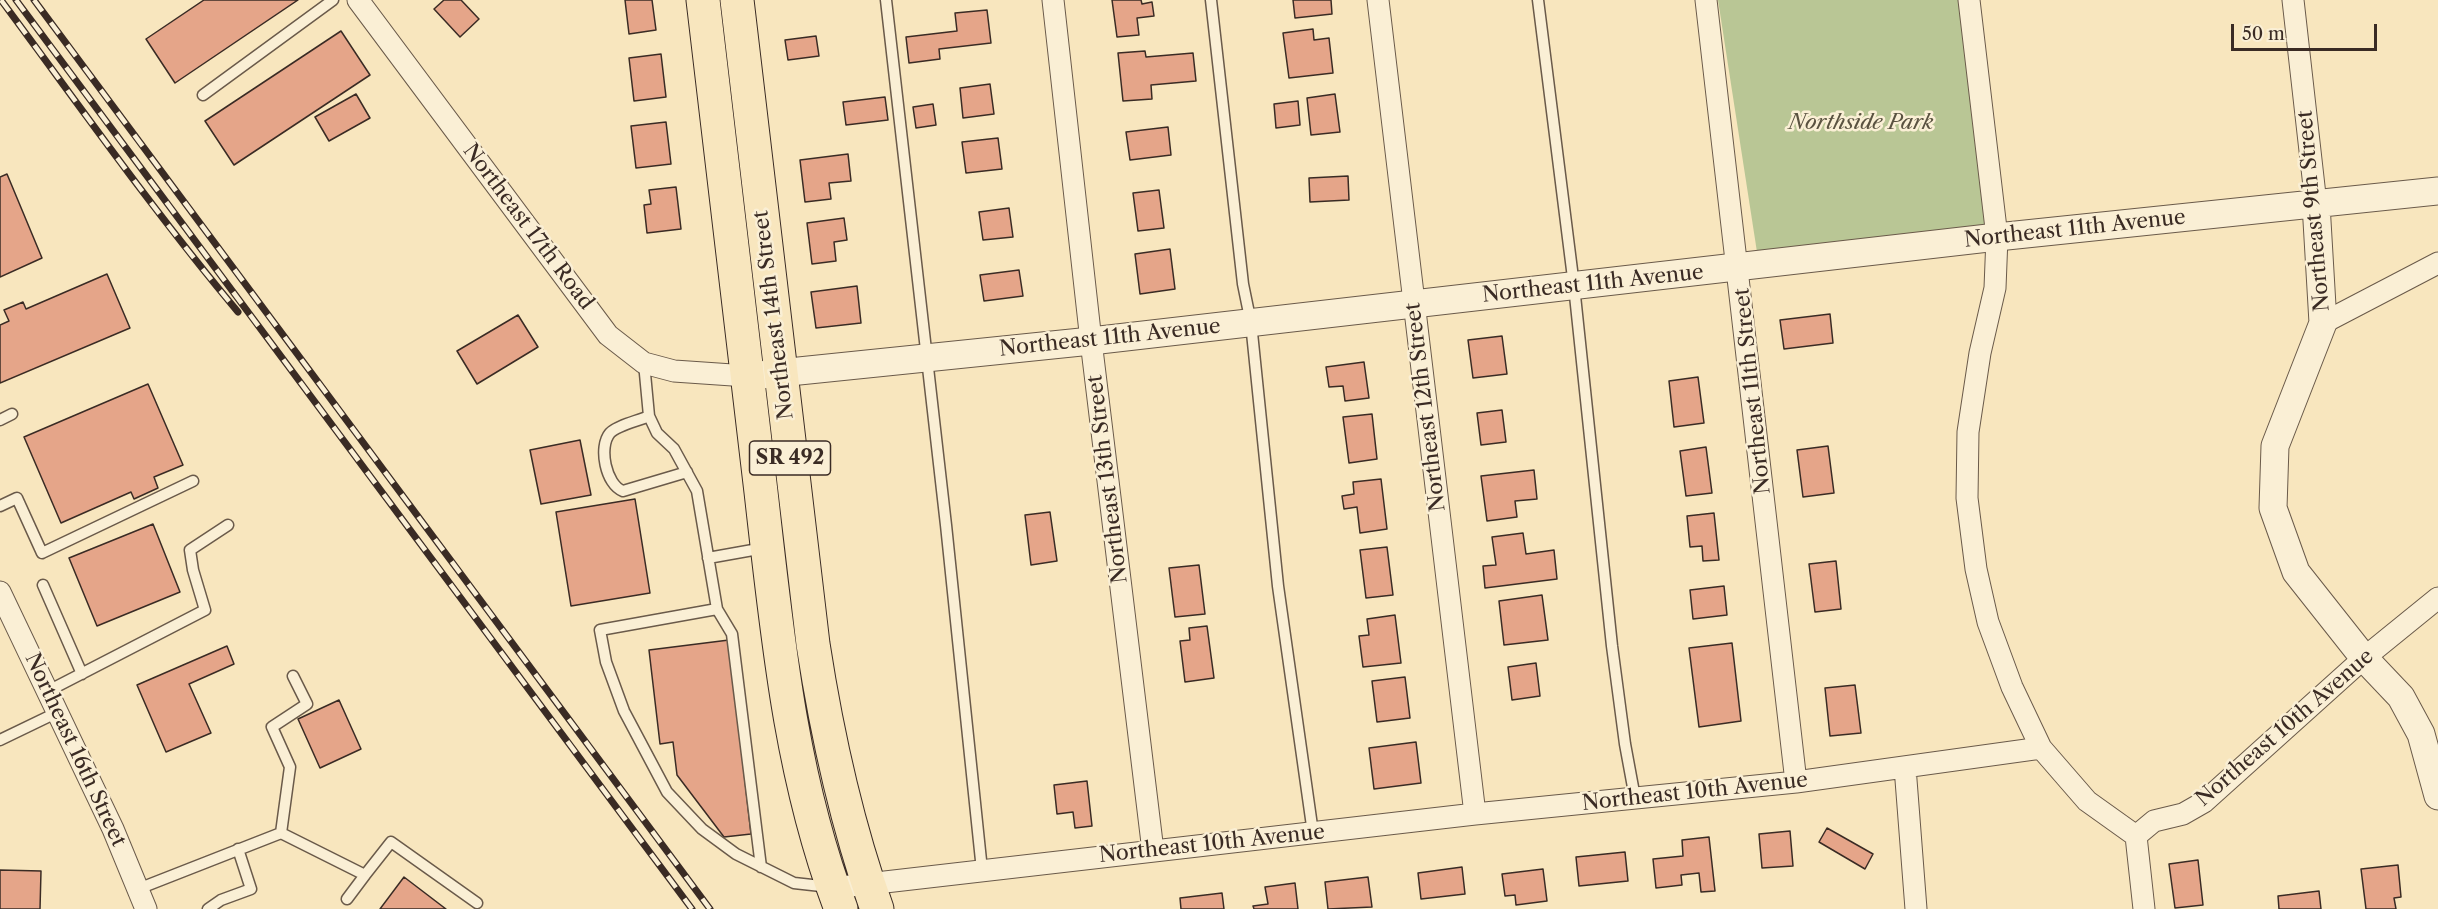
<!DOCTYPE html>
<style>
body{margin:0}
#map{position:relative;width:2438px;height:909px;overflow:hidden;background:#f8e6be;font-family:"Libre Caslon Text",serif}
canvas{display:block}
.scale{position:absolute;left:2231px;top:24px;width:146px;height:27px;box-sizing:border-box;border:3px solid #3a2b24;border-top:0;padding-left:8px;font-size:18px;line-height:21px;white-space:nowrap;color:#3a2b24;-webkit-text-stroke:4px #faefd5;paint-order:stroke}
</style>
<div id="map">
<canvas width="2438" height="909"></canvas>
<div class="scale">50 m</div>
</div>
<script>
const ctx = document.querySelector('canvas').getContext('2d');
ctx.lineJoin = 'round';
function fill(path, color) {
  ctx.fillStyle = color;
  ctx.fill(path, 'evenodd');
}
function trace(path, color, width, dash) {
  ctx.strokeStyle = color;
  ctx.lineWidth = width;
  ctx.lineCap = dash ? 'butt' : 'round';
  ctx.setLineDash(dash || []);
  ctx.stroke(path);
}
function drawText(font, color, halo, rows, align = 'center') {
  ctx.font = font + ' "Libre Caslon Text",serif';
  ctx.lineWidth = 5;
  ctx.setLineDash([]);
  ctx.textBaseline = 'middle';
  ctx.strokeStyle = halo;
  ctx.fillStyle = color;
  for (const [text, x, y, turn = 0] of rows) {
    ctx.save();
    ctx.translate(x, y);
    ctx.rotate((+turn || 0) * Math.PI / 180);
    ctx.textAlign = isNaN(turn) ? turn : align;
    if (halo) ctx.strokeText(text, 0, 0);
    ctx.fillText(text, 0, 0);
    ctx.restore();
  }
}
const green = new Path2D(`
 M1718,0H1969L1997,237L1759,265Z`);
const building = new Path2D(`
 M204,0H298L175,83L146,39Z
 M444,0H461L479,19L460,37L434,9Z
 M625,0H652L656,30L629,34Z
 M1112,0H1141L1142,4L1152,2L1154,16L1137,18L1139,35L1117,37Z
 M1293,0H1331L1332,14L1295,18Z
 M987,10L991,43L939,49L940,59L909,63L906,37L957,31L955,13Z
 M1313,29L1314,40L1329,38L1333,73L1289,78L1283,33Z
 M341,31L370,75L234,165L205,121Z
 M816,36L819,56L788,60L785,40Z
 M1145,51L1146,57L1193,53L1196,81L1151,85L1152,99L1123,101L1118,53Z
 M661,54L666,97L634,101L629,58Z
 M990,84L994,114L963,118L960,88Z
 M356,94L370,118L329,141L315,117Z
 M1335,94L1340,132L1311,135L1307,98Z
 M885,97L888,120L846,125L843,102Z
 M1298,101L1300,125L1276,128L1274,104Z
 M933,104L936,125L916,128L913,107Z
 M666,122L671,164L636,168L631,126Z
 M1168,127L1171,155L1130,160L1126,132Z
 M998,138L1002,169L966,173L962,142Z
 M848,154L851,181L829,183L831,199L805,202L800,160Z
 M7,174L42,258L0,277V177Z
 M1348,176L1349,200L1310,202L1309,178Z
 M676,187L681,229L647,233L644,205L651,204L649,190Z
 M1159,190L1164,228L1138,231L1133,193Z
 M1009,208L1013,237L983,240L979,212Z
 M844,218L847,240L834,242L836,261L812,264L807,223Z
 M1170,249L1175,289L1140,294L1135,254Z
 M1019,270L1023,296L984,301L980,275Z
 M107,274L130,328L0,383V325L9,321L4,310L23,302L26,309Z
 M857,286L861,323L816,328L811,292Z
 M1830,314L1833,343L1784,349L1780,320Z
 M518,315L538,347L477,384L457,351Z
 M1502,336L1507,374L1473,378L1468,340Z
 M1364,362L1369,398L1345,401L1343,386L1329,387L1326,367Z
 M1698,377L1704,423L1674,427L1669,381Z
 M148,384L183,465L154,477L158,488L134,499L131,492L61,523L24,437Z
 M1502,410L1506,442L1481,445L1477,413Z
 M1372,414L1377,459L1349,463L1343,417Z
 M580,440L591,495L541,504L530,450Z
 M1828,446L1834,493L1803,497L1797,450Z
 M1706,447L1712,493L1686,496L1680,451Z
 M1534,470L1537,499L1515,501L1517,517L1487,521L1481,476Z
 M1381,479L1387,529L1360,533L1357,507L1344,509L1342,496L1354,494L1353,482Z
 M635,499L650,593L571,606L556,512Z
 M1050,512L1057,561L1031,565L1025,515Z
 M1714,513L1719,560L1703,561L1702,546L1690,547L1687,516Z
 M153,524L180,592L97,626L69,558Z
 M1523,533L1526,554L1554,550L1557,579L1485,588L1483,566L1496,565L1492,537Z
 M1387,547L1393,595L1366,598L1360,550Z
 M1836,561L1841,609L1815,612L1809,564Z
 M1199,565L1205,614L1175,617L1169,568Z
 M1724,586L1727,615L1693,619L1690,590Z
 M1542,595L1548,640L1504,645L1499,601Z
 M1395,615L1401,663L1363,667L1359,636L1369,635L1367,619Z
 M1207,626L1214,678L1185,682L1180,641L1190,640L1189,628Z
 M729,640L751,834L724,837L677,775L673,742L660,744L649,650Z
 M1732,643L1741,721L1699,727L1689,648Z
 M227,646L234,664L189,684L211,733L166,752L137,685Z
 M1536,663L1540,696L1512,700L1508,667Z
 M1405,677L1410,718L1377,722L1372,681Z
 M1855,685L1861,733L1830,736L1825,688Z
 M339,700L361,749L320,768L298,719Z
 M1416,742L1421,783L1374,789L1369,748Z
 M1087,781L1092,826L1075,828L1073,812L1057,814L1054,785Z
 M1827,828L1873,854L1865,869L1819,842Z
 M1790,831L1793,866L1762,868L1759,834Z
 M1709,837L1715,891L1701,892L1699,873L1681,875L1682,885L1656,888L1653,859L1683,856L1682,840Z
 M1625,852L1628,881L1579,886L1576,857Z
 M2198,860L2203,905L2175,908L2169,864Z
 M2398,865L2401,897L2394,898L2396,909H2366L2361,869Z
 M1462,867L1465,894L1421,899L1418,873Z
 M1543,869L1547,901L1516,905L1515,895L1505,896L1502,874Z
 M0,870L41,871L40,909H0Z
 M404,877L446,909H380Z
 M1368,877L1372,907L1328,909L1325,882Z
 M1295,883L1298,909H1254L1253,906L1268,904L1265,887Z
 M2319,891L2321,909H2279L2278,896Z
 M1222,893L1224,909H1181L1180,898Z`);
const service = new Path2D(`
 M886,0L946,525L982,870
 M1211,0L1243,284L1251,323L1278,586L1313,833
 M1538,0L1574,286L1612,646L1625,744L1635,798
 M203,95L333,0
 M644,363L649,416L657,433L674,449L697,491L717,609L600,630L606,662L624,711L667,792L702,829L736,854L794,883L830,887
 M649,416C638,421 618,425 610,433C598,447 606,485 623,491L687,472
 M0,420L12,414
 M0,506L17,498L42,553L193,481
 M708,558L764,548
 M43,585L82,674
 M717,609L732,634L761,867
 M48,691L205,610L193,570L190,550L228,525
 M0,740L58,712
 M281,833L290,767L272,727L307,704L293,676
 M138,889L281,833L365,875L391,842L477,903
 M347,899L365,875
 M208,909L221,900L251,889L238,849`);
const minor = new Path2D(`
 M358,0L608,335L644,363L674,371L747,376
 M1053,0L1091,341L1153,851
 M1378,0L1475,814
 M1706,0L1796,782
 M1969,0L1997,237L1995,288L1980,353L1968,432L1967,498L1976,569L1988,622L2012,687L2041,748
 M2293,0L2316,204
 M2323,323L2438,263
 M0,592L113,829L146,909
 M1905,767L1916,909
 M2136,836L2154,821L2183,814L2204,802L2364,658L2438,598
 M2136,836L2144,909
 M833,888L1475,814L1796,782L2041,748L2087,801L2136,836`);
const tertiary = new Path2D(`
 M2316,204L2323,323L2275,446L2273,508L2296,572L2364,658L2401,697L2421,734L2438,796
 M760,375L1091,341L1997,237L2438,191`);
const primary = new Path2D(`
 M703,0C723,164 741,328 761,492C777,632 790,776 841,909
 M737,0L813,644C827,735 846,822 877,909`);
const rail = new Path2D(`
 M1,0C79,105 154,212 238,312
 M16,0L692,909
 M34,0L710,909`);
const shields = [
 [790,458,81]
];
const shieldNames = [
 ["SR 492",790,458]
];
const parkNames = [
 ["Northside Park",1861,123]
];
const streetNames = [
 ["Northeast 9th Street",2314,211,-95],
 ["Northeast 17th Road",528,227,53],
 ["Northeast 11th Avenue",2075,229,-6],
 ["Northeast 11th Avenue",1593,284,-6],
 ["Northeast 14th Street",774,315,-97],
 ["Northeast 11th Avenue",1110,338,-6],
 ["Northeast 11th Street",1753,391,-96],
 ["Northeast 12th Street",1426,407,-97],
 ["Northeast 13th Street",1108,479,-97],
 ["Northeast 10th Avenue",2285,728,-41],
 ["Northeast 16th Street",75,750,65],
 ["Northeast 10th Avenue",1695,792,-6],
 ["Northeast 10th Avenue",1212,844,-6]
];
fill(green, '#b9c695');
fill(building, '#e5a589');
trace(building, '#3a2b24', 1.5);
trace(service, '#6a5a4a', 13);
trace(minor, '#6a5a4a', 23);
trace(tertiary, '#6a5a4a', 29);
trace(primary, '#3a2b24', 35);
trace(service, '#faefd5', 10);
trace(minor, '#faefd5', 21);
trace(tertiary, '#faefd5', 27);
trace(primary, '#f8e6be', 33);
trace(rail, '#3a2b24', 7);
trace(rail, '#faefd5', 4.5, [14]);
for (const [x, y, w] of shields) {
  const box = new Path2D();
  box.roundRect(x - w / 2, y - 17, w, 34, 4.5);
  ctx.fillStyle = '#faefd5';
  ctx.fill(box);
  trace(box, '#3a2b24', 1.5);
}
drawText('bold 20px', '#3a2b24', null, shieldNames);
drawText('italic 21px', '#5a5240', '#faefd5', parkNames);
drawText('21px', '#3a2b24', '#faefd5', streetNames);
</script>
